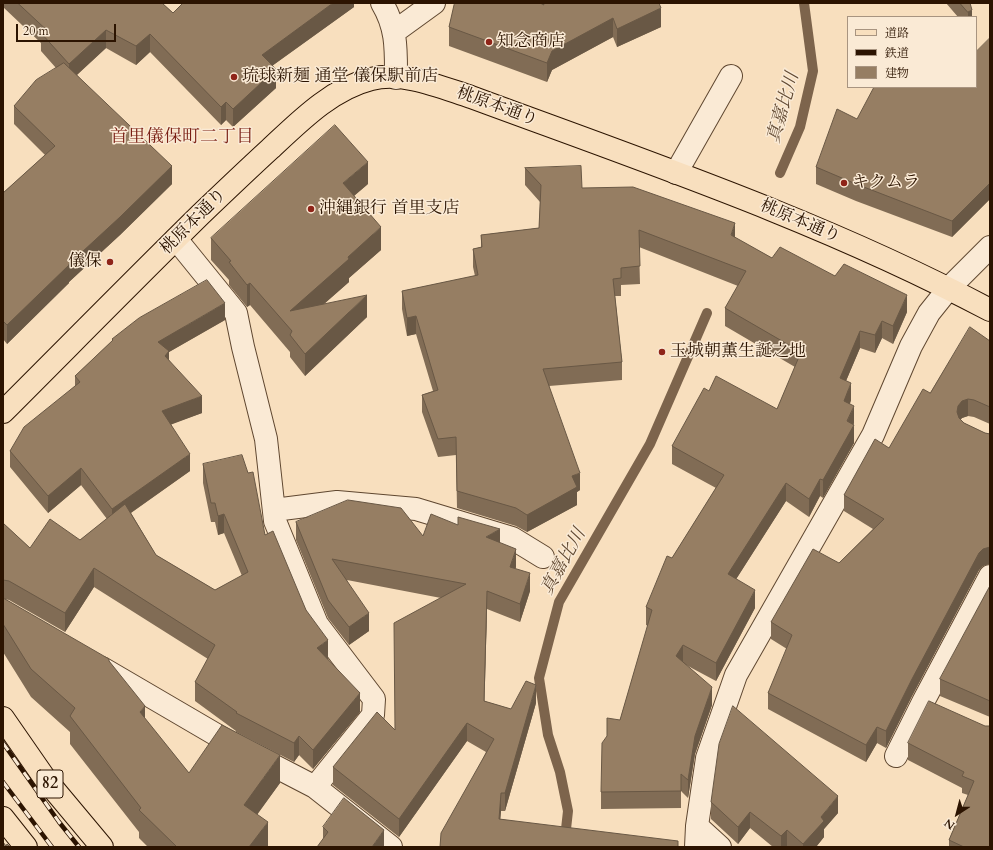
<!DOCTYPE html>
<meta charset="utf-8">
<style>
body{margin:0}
#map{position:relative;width:993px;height:850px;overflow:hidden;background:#f8dfbe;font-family:Cardo,"Noto Serif JP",serif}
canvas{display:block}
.frame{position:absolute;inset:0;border:4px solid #2c1401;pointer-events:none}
.legend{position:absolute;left:847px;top:16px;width:130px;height:72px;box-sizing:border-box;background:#faead5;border:1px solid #a89480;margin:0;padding:5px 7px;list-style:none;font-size:12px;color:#2c1401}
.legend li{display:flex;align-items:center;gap:8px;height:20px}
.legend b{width:20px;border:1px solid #a89480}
.north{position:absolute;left:937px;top:794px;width:40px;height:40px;-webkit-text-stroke:3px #faead5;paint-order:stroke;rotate:216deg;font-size:11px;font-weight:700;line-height:16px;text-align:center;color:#2c1401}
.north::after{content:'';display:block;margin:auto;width:14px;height:18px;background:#2c1401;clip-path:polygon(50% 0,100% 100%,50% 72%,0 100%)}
.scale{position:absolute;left:16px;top:24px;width:100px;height:18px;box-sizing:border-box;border:2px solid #2c1401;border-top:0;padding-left:5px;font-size:12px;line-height:14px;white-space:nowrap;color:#2c1401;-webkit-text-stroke:3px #faead5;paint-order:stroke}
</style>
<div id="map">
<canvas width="993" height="850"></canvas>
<div class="frame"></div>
<ul class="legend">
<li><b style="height:5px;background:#f8dfbe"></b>道路</li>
<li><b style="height:5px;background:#2c1401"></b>鉄道</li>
<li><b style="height:11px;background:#967e63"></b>建物</li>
</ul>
<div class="north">N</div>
<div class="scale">20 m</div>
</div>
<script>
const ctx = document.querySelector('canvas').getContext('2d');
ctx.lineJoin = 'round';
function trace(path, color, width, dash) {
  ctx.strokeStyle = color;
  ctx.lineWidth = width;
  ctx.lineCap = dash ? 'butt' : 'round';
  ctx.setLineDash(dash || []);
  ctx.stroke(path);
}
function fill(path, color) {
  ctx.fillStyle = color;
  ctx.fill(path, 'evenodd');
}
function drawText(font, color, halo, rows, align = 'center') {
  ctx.font = font + ' Cardo,"Noto Serif JP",serif';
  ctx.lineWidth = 3;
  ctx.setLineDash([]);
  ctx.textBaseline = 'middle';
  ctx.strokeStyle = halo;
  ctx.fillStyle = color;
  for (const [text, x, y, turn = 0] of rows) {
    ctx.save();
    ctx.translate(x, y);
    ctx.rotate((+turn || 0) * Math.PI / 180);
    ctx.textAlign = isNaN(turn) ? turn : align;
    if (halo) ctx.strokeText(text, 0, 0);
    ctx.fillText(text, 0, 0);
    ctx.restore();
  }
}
const stream = new Path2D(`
 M780,173L800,127L813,71L804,3
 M564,847L568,811L560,772L548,735L539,678L559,602L650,444L707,313`);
const minor = new Path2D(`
 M382,3C397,28 396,49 396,78
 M394,32L434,3
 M676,173L731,76
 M176,239L236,313L243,347L266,439L275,521L317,624L374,699L373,715L315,787
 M274,510L337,502L416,509L512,538L543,557
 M102,668L232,744L315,787L391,847
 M896,756L923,702L990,576
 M697,826L720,847
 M696,847L697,826L707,758L736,675L873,435L911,346L929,313L949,288L990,247`);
const major = new Path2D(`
 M3,412C69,346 134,280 200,215C223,193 246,171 270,149C299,122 331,89 371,79C404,71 440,87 471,97C647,162 824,222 990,310
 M3,718L46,780L102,847
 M3,818L26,847`);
const rail = new Path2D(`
 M3,743L59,822L79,847
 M3,782L52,847`);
const wall = new Path2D(`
 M3,3H162L173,13L354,3V7L272,66L276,88L233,127L226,120L221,125L150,52L136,65L106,48L77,75L172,184L120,235L69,282V283L7,344L3,339V193L45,155L14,124V106L56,68L41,51V43L3,7Z
 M455,3H659L661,27L617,47L613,37L552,70L547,82L449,46V27Z
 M946,3H970L972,17H958Z
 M990,38V199L952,237L856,201L816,184V167L857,119L976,87Z
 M525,168L582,188L735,238L772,258L835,276L907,312L893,344L882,338L875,353L860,348L846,381L851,400L850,404L854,423L853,425L854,443L823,498L820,496L809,517L786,501L736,579L755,608L716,681L686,665L712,705L695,754L688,798L681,791V808L601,809V792L620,720L648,626L646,625V607L672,558L716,488L672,464V446L709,391L777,409L795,367L725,326V308L738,286L639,247L640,284L621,285V296H615L622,362V380L549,386L580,490L577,492V505L527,532L516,526L457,508L456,455L438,457L422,412V395L433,391L416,334L407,336L402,309V291L475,276L473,267V249L481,247V235L539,228L540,202L525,185Z
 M368,184L354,196L381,250L349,278V282L324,304L367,317L305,376L290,357V352L250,305L247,307L229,285V280L211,260V238Z
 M225,320L169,352V360L202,413L171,424L190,471L131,513L156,555L215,590L242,576L224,533L218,535L215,522H211L203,483V464L265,535L306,610L328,659L360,712L313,769L299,755L294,762L238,733L236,732V731L195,701V682L208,659L94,587L65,632L9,600L5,599L109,661L145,719L189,773L280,783L257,814L268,847H148L139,838V832L70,744V732L31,697L3,652V601L5,599H3V523L30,548L80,540L107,519L81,485L48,513L10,467V451L75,386V376L112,341V339Z
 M990,341V424L974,417L968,416L962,418L960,420L964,423L985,433L990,434V564L983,566L979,570L912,696L886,748L877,743L866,762L768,709V693L787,649L771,639V622L839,563L873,529L844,511V495L889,448L930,393Z
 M296,522L423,536L500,543L516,567L515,569L530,591L520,622L487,609L484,701L511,709L536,703L505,811H501L500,819L678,847H440L486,752L467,741L399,837L333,785V767L395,730L441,598L347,580L369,631L349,645L328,618L296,540Z
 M990,586V717L940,696V679Z
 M985,726L990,847H949V840L968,795L962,793V788L908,760V743Z
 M711,802L838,813L824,829V837L816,847H788L787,846V847H773L750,828L738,844L711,819Z
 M323,827L384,847L323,838Z`);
const shadedWall = new Path2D(`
 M333,3H354V7L262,73V55Z
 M661,8V27L617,47V29Z
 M972,10V17H968V12Z
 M613,18V37L552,70L547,82V63L552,51Z
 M106,30V48L69,82V64Z
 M150,34V52L136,65V46Z
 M276,69V88L233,127V109Z
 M226,102V120L221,125V107Z
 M368,162V184L343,205V183Z
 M172,166V184L120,235L69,282V283L7,344V325L69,264Z
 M990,183V199L952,237V221Z
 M735,223V240L731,235Z
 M381,227V250L349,278V282L292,332L290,311L348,257Z
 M250,283V305L247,307V285Z
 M367,295V317L305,376V354Z
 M907,295V312L893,344V326Z
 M225,303V320L169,352V368L158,342Z
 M416,316V334L407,336V318Z
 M882,321V338L875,353V335Z
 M860,331V348L840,395V378Z
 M851,383V400L844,419V401Z
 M202,396V413L162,428V411Z
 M968,399V416L962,418L958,423L957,412L958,406L962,401Z
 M854,406V423L849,434L854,425V443L823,498V480Z
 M190,454V471L112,526V509Z
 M81,468V485L48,513V496Z
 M580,473V490L577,492V505L527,532V515L572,476Z
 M820,479V496L809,517V499Z
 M786,483V501L728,592V574Z
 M224,514V533L218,535V516Z
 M500,529V547L486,537Z
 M989,547V564L983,566L979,570L912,696L886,748V731L912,679L979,553L983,549Z
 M516,549V567L510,585V567Z
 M94,568V587L65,632V613Z
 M530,573V591L520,622V604Z
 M755,590V608L716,681V663Z
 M487,591V609L484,719V701Z
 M369,613V631L349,645V627Z
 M328,640V659L317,667V648Z
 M683,645V663L676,656Z
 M536,685V703L505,811V793Z
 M712,687V705L695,754L688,798V780L695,736Z
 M360,693V712L313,769V750Z
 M145,706V733L140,712Z
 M467,723V741L399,837V819Z
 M877,727V743L866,762V745Z
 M299,736V755L294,762V743Z
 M280,755V783L244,833V805Z
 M501,793V811L499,837V819Z
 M838,796V813L824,829V837L816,847H803V844L821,817Z
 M750,812V828L738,844V827Z
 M268,822V847H249Z
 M384,830V847H372Z
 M787,830V846L781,847V836Z`);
const building = new Path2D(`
 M18,3H162L173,13L183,3H333L262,55L276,69L233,109L226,102L221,107L150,34L136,46L106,30L69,64L41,33L45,29Z
 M455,3H540L544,5L543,3H659L661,8L617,29L613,18L552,51L547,63L449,27L454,5Z
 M960,3H970L972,10L968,12Z
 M990,38V183L952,221L856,184L816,167L837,109L857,119L874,87H976V52Z
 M64,63L172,166L120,217L69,264V265L7,325L3,321V193L55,146L14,106L36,80Z
 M335,125L368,162L343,183L381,227L348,257L349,259L290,311L367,295L305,354L290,335L292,331L250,283L247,285L229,262L231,261L211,238Z
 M581,166L582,188L633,187L735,223L731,235L772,258L780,247L835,276L844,264L907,295L893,326L882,321L875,335L860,331L840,378L851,383L844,401L854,406L847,421L854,425L823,480L820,479L809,499L786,483L728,574L755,590L716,663L683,645L676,656L712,687L695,736L688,780L681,774V791L601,792L602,743L607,736V718L620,720L652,610L646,607L667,556L672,558L724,475L672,446L704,388L709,391L716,376L777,409L801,352L725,308L746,271L639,230L640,266L621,268V278L613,279L622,362L543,369L580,473L572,476L577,487L527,515L516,508L457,491L456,437L438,439L422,395L438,390L416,316L407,318L402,291L478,275L473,249L482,247L481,235L539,228L541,185L525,168Z
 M207,280L225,303L158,342L169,351L165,356L202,396L162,411L190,454L112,509L81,468L48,496L10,451L24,427L80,382L75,376L113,340L112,339L139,318Z
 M970,327L990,341V407L974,400L968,399L962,401L958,406L957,412L959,418L964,423L985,433L990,434V547L983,549L979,553L912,679L886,731L877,727L866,745L768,693L792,635L771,622L813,549L839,563L884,519L844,495L875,439L889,448L923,389L930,393Z
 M242,455L248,473L253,472L265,535L273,531L306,610L328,640L317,648L360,693L313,750L299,736L294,743L238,714L236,713L237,712L195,682L215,645L94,568L65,613L9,581L3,580V523L30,548L50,519L80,540L125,504L156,555L215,590L248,572L224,514L218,516L215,503H211L203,464Z
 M348,500L401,508L423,536L431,514L458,525V517L500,529L486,537L516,549L510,567L530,573L520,604L487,591L484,701L511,709L526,681L536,685L505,793H501L499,819L678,841V847H440L441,833L494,739L467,723L399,819L333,767L377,712L395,730L394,623L466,584L332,559L369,613L349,627L328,600L296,522Z
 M990,586V701L940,679Z
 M5,599L109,659V661L145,706L140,712L189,773L222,725L280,755L244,805L268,822L249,847H177L139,810L141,808L70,716L75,708L31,669L3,624V601Z
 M929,701L985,726H990V847H964L949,840L974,781L962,776L964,772L908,743Z
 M733,706L838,796L821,817L824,821L803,844L787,830L781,836L750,812L738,827L711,802L719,744Z
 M344,798L384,830L372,847H317L328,832L323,827Z
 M3,842L6,846L7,844L10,847H3Z`);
const markers = [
 [489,42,4,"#8f2418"],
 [234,77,4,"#8f2418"],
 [844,183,4,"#8f2418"],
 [311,209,4,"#8f2418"],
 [110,262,4,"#8f2418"],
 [662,352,4,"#8f2418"]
];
const shields = [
 [50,784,26]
];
const shieldNames = [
 ["82",50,784]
];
const poiNames = [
 ["知念商店",497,42],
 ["琉球新麺 通堂 儀保駅前店",242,77],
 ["キクムラ",852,183],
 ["沖縄銀行 首里支店",319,209],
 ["儀保",102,262,"right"],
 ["玉城朝薫生誕之地",670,352]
];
const streetNames = [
 ["桃原本通り",497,107,20],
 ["桃原本通り",194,222,-45],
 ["桃原本通り",800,222,23]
];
const waterNames = [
 ["真嘉比川",784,108,-74],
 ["真嘉比川",564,562,-61]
];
const neighbourhoodNames = [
 ["首里儀保町二丁目",182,138]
];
trace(stream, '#7d644c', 10);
trace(minor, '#5f4730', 24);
trace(major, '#2c1401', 24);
trace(minor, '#faead5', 22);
trace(major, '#f8dfbe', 22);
trace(rail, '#2c1401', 4.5);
trace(rail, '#faead5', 3, [9]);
fill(wall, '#816c55');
fill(shadedWall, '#695845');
fill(building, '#967e63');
trace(building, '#695845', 1);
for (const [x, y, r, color] of markers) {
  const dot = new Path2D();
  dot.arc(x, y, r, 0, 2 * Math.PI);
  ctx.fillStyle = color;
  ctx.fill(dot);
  trace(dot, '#faead5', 1.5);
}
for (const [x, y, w] of shields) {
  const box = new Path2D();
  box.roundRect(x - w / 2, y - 14, w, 28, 3);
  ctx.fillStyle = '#faead5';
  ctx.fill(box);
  trace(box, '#2c1401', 1);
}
drawText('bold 16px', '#2c1401', null, shieldNames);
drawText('17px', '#2c1401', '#faead5', poiNames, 'left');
drawText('17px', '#2c1401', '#faead5', streetNames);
drawText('italic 18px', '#624a33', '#faead5', waterNames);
drawText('18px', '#7a1f14', '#faead5', neighbourhoodNames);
</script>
